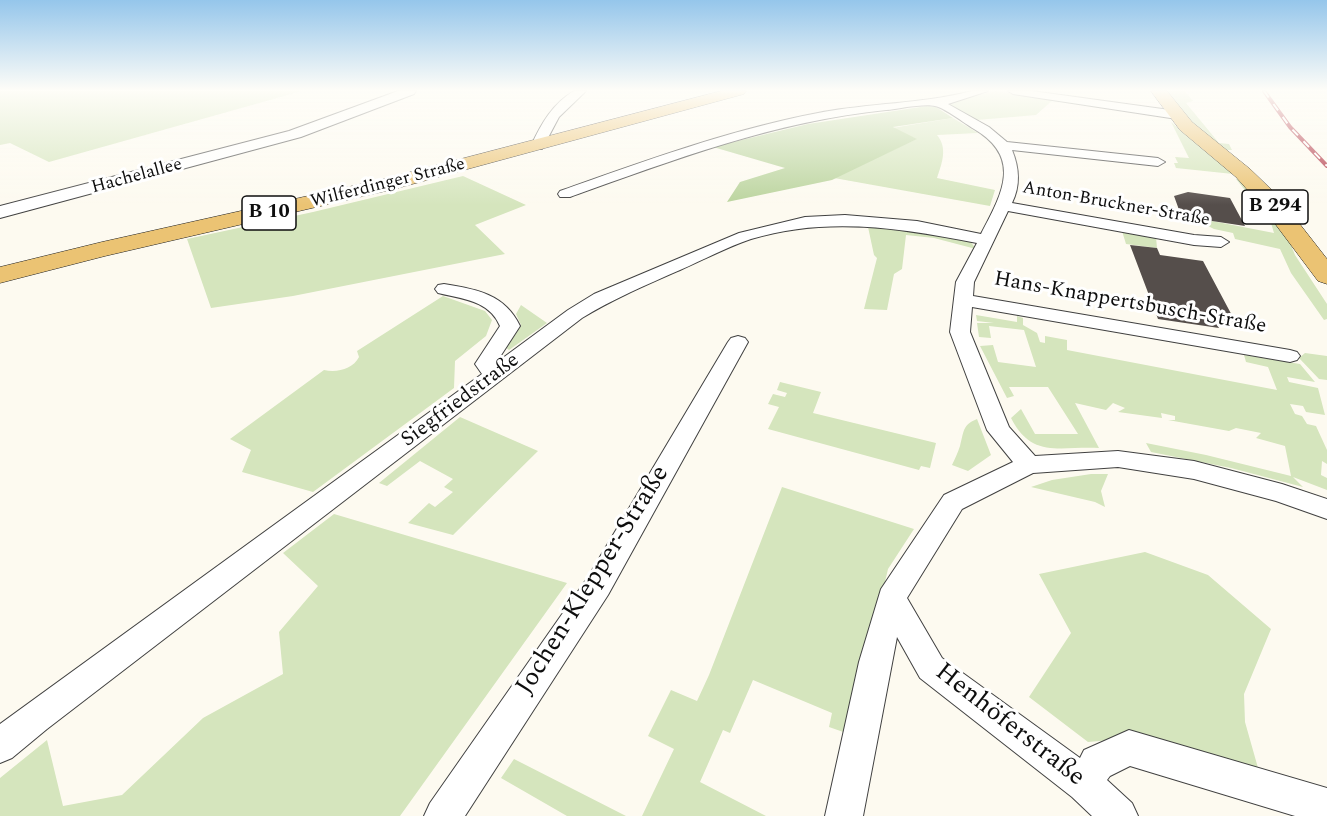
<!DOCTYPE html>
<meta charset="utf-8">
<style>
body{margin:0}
canvas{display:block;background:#fdfaf0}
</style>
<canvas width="1327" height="816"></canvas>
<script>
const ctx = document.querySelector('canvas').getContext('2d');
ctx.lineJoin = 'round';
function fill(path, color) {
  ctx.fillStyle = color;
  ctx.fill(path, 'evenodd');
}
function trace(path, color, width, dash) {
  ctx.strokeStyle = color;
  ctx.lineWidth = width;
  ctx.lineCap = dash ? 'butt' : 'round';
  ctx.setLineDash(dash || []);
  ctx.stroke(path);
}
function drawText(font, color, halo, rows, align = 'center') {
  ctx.font = font + ' Spectral,serif';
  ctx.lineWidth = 6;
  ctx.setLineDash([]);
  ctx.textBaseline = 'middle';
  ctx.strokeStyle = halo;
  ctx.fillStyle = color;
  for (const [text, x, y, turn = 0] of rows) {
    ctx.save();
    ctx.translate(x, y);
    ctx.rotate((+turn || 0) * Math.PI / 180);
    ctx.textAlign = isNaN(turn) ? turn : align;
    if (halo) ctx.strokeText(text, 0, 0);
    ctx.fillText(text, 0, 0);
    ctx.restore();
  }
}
const green = new Path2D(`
 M0,91H302L49,162L10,143L0,145Z
 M996,91L1053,100L1036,115L977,120L948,105L954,100Z
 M1167,91H1185L1193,101L1186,103L1219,143L1229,144L1232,150H1224L1189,122Z
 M953,118L978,133L937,135C948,148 942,163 937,178L995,190L990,206L834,178L916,139L892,128Z
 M1171,122L1233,174L1176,168L1174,163H1178L1175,157L1189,158Z
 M463,176L526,205L475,225L505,254L293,296L211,308L187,239L313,212Z
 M1236,179H1242L1289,240L1295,255L1327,304V319L1324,320L1291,273L1280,249L1235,239L1233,233L1214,229L1204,224L1212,221L1274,233L1271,223Z
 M868,227L914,231L970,241L976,249L934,238L906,235L902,269L894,274L887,310L864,309L877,258L874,255Z
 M1122,231L1156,237L1157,248L1126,244Z
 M443,296L485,311L492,320L486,336L455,361L454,388L313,492L242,472L251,450L230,439L324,370C337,373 353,369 359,357L357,351Z
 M521,305L547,323L509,350L504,346L515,335L521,325L516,314Z
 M976,315L1017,322V316L1023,318V325L1037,333L1040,342L1045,343V336L1067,340V350L1277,390L1268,367L1246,362L1244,355L1300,364L1315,382L1287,377L1289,382L1318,388L1325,415L1306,412L1303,406L1290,404L1295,414L1302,416L1307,424L1316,426L1327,450V464L1322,461L1321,475L1327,478V490L1293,477L1303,487L1231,468L1151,452L1146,443L1206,455L1291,476L1285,446L1256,438L1261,433L1236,428L1229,431L1168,420H1175V416L1161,413L1162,418L1118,412L1125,408L1113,403L1106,410L1075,403L1099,448C1059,446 1032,459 1011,418L1021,409L1035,434H1078L1048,387H1009L1014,396L1007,398L980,346L993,345L998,362L1036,367L1024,330L989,326L991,338L979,337L977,323H994L977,321Z
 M1305,353L1327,356V380L1319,379L1299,358Z
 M780,382L821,392L813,413L936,443L930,468L921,466L919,470L768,429L779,407L768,404L773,394L785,397L787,393L777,390Z
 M460,417L538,451L453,535L408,523L429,503L435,507L453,492L444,487L453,479L420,461L387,486L379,483Z
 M977,419L991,455L968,471L952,465C955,459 958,452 960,446C964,432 962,425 977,419Z
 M1091,474H1108L1101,491L1105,507L1095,502L1031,487L1052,480Z
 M782,487L914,529L888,569L849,734L829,727L832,713L753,680L730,733L723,730L700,782L766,816H642L674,749L648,736L671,690L697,701L709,675Z
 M334,514L567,583L400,816H0V778L47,740L63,806L122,795L203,718L283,674L279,632L318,586L283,553Z
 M1145,552L1208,575L1271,629L1244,694L1245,722L1260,775L1133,738L1088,742L1029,697L1071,633L1039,574Z
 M514,759L626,816H567L501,778Z`);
const forest = new Path2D(`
 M927,106L936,107L953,118L893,127L917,139L832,180L727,202L740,182L785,168L713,147L808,124Z`);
const building = new Path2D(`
 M1188,192L1230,198L1245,226L1212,221L1204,224L1186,221L1182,218L1174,196Z
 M1130,245L1157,248L1160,255L1203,261L1236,323L1215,320L1219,328L1158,319Z`);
const minor = new Path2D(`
 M574,91H586L559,117L542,149H532L531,146C541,124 553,103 574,91Z
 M972,91H988L948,104L989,127L1007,142L1158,158L1165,162L1158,166L1012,150C1019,167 1021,185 1012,203L1194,235L1221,237L1229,242L1221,247L1194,245L1008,211L974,282L973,296L1290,350L1297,352L1300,356L1297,360L1290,362L972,307L970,332L1009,427L1035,456L1118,451L1194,461L1282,484L1327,499V519L1276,501L1194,479L1118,467L1033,473L962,509L907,598L942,658L1080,758L1084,750L1129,730L1327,788V816H1295L1130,766L1110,776L1107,780L1132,803L1138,816H1092L1072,797L920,678L897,637L863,816H825L859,662L881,589L944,495L1013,462L987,430L950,332L956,282L977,243C901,228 827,216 751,239C727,247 703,260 680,270C646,285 613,299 582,318L47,729L12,758L0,763V724L482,374L475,364L500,326C489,300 462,299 438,293L435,289L438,285L444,284C476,289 505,294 520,326L496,363L568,310L594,294L739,233L805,217L845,215L917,221L981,234C1002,194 1023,158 974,129C964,123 945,108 935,106C924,103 898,109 886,110C776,121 673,160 570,197H560L558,194L560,191C645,161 729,130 818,113C869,103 922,104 972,91Z
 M1008,91H1032L1177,111L1183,115L1177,119L1013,94Z
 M738,336L745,338L748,342L608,595L465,816H424L430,803L588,577L728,342L731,338Z`);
const tertiary = new Path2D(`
 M398,91H416L414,94L301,137L0,218V206L289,131Z`);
const primary = new Path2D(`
 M721,91H746L744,94L394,189L105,256L0,283V267L102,242L384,179Z
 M1151,91H1167L1192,122L1250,169L1277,195L1327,259V284L1318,281L1261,205L1236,177L1180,130Z`);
const rail = new Path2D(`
 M1264,91L1290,127L1327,166`);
const farStreetnames = [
 ["Hachelallee",137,177,-15],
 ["Wilferdinger Straße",388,184,-14],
 ["Anton-Bruckner-Straße",1116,205,10]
];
const shields = [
 [1275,207,66],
 [269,213,54]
];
const shieldNames = [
 ["B 294",1275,207],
 ["B 10",269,213]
];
const streetNames = [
 ["Hans-Knappertsbusch-Straße",1130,304,10],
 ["Siegfriedstraße",461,401,-37]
];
const nearStreetnames = [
 ["Jochen-Klepper-Straße",594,581,-58],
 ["Henhöferstraße",1009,726,38]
];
fill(green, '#d5e5bd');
fill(forest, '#bbd49e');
fill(building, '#554e4b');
trace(minor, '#414141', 2);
trace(tertiary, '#414141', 2);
trace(primary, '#1f1f1f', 1);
fill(minor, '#fff');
fill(tertiary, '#fff');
fill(primary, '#ebc373');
trace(rail, '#b03444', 4);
trace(rail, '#fff', 2, [8]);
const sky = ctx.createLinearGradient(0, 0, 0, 205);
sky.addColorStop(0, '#95c6eb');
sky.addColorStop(0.44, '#fefdf8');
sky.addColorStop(1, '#fefdf800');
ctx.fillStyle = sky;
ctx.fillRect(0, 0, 1327, 205);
drawText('18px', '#0e0e0e', '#fff', farStreetnames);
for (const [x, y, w] of shields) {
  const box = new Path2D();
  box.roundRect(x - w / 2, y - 17, w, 34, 4.5);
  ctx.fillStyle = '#fff';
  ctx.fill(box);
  trace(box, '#0e0e0e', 1.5);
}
drawText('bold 20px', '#0e0e0e', null, shieldNames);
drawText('21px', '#0e0e0e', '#fff', streetNames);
drawText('26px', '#0e0e0e', '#fff', nearStreetnames);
</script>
